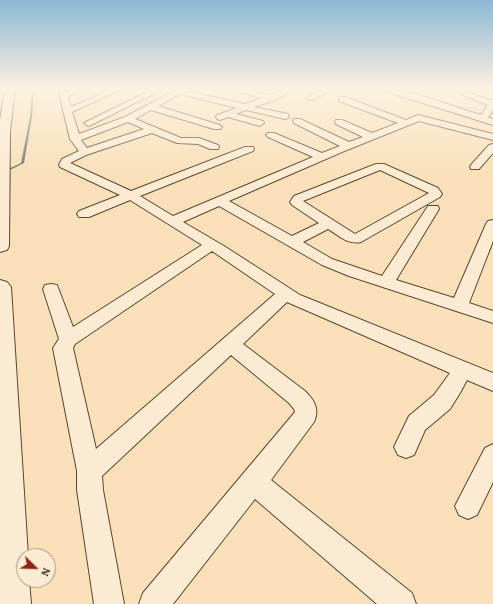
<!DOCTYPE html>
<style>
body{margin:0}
#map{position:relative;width:493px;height:604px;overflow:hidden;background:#f9e0b9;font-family:"Gentium Book Plus",serif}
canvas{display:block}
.north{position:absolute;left:16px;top:548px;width:40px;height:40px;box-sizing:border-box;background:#fbebd2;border:1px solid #a49580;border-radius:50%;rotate:113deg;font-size:11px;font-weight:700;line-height:16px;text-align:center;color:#211505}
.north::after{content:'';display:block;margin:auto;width:14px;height:18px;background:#8f2418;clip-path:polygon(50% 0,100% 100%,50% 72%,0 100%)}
</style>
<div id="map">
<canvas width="493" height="604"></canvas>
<div class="north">N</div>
</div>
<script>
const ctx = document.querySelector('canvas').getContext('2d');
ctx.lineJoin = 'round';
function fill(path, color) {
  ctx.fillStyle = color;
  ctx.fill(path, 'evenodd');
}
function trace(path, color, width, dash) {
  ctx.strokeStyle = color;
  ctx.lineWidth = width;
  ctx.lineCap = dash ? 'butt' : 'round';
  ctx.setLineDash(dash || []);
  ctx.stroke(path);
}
const stream = new Path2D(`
 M32,89H34L32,117L24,163L0,175V173L21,163L30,117Z`);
const minor = new Path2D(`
 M58,89H66L67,92L72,89H82L68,97L71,107L112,89H122L72,112L79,134L125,117L178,89H187L185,91L245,104L262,98L227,89H242L269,95L284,89H295L275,100L254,107L288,114L289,116L288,118L285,119L246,110L236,114L263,121L264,123L260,126L228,117L220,120L217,119L216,117L217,115L237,108L180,94L158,106L220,125L222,127L220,129H214L151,110L135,119L181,138H199L218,145L219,147L218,149H210L198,144L177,143L152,133L86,155L70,163L131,191L245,147H253L254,149L253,151L140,196L173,216L313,157L268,137L266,135L268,133H274L322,153L340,146L294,123L293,121L294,119H300L349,142L363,137L336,124L335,122L336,120H342L372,133L398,123L339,101V97H345L406,120L418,115L493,134V140L419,121L342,152L229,201L292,236L319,223L292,205L290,202L294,196L376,164H384L438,188L442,194L440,197L361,242C348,245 338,235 328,229L303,242L332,259L382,276L428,206H438L439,209L396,280L454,298L486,224L488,221L493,220V241L469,303L493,311V323L349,276L322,265L219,206L183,222L224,246L300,295L493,373V391L467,380L460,393L450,409L425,430L414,455L406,458L398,455L394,447L409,416L434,395L450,373L287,302L243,344L305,391C314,400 320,409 314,422L271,480L412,593L416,604H377L255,499L173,604H139L143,593L295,412L294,409L289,403L231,355L102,476L103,490L124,604H94L77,490V471L53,348L59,339L43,289L45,285L51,284L57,285L73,327L202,245L130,200L89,217H79L77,214L79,211L120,195L60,167L59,165L62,159L79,151L70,139ZM128,122L144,129L87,148L81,140ZM380,170L429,193L355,234L303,201ZM212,251L275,294L96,449L73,348L75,344Z
 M153,89H163L91,125L88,126L84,123Z
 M322,89L331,90L313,100H307L306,98Z
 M378,89C412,89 448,105 481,115L488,105L463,95L467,93H470L493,101V110L488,118L493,119V125Z
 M493,144V153L479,169H471L470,167L471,165L489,145Z
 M493,444V482L477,515L468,519L459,515L455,506L485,448Z`);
const tertiary = new Path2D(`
 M5,89H15L10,132L9,246L7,250L0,252V120Z
 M0,280L7,282L11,287L28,556H24V580H29L31,604H0Z`);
fill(stream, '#6e7971');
trace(minor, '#574832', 2);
trace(tertiary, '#574832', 2);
fill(minor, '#fbebd2');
fill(tertiary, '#fbebd2');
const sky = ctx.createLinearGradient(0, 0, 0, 174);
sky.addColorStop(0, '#8bb7d5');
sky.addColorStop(0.51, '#fcf1e0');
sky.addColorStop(1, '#fcf1e000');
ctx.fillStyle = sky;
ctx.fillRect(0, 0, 493, 174);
</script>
